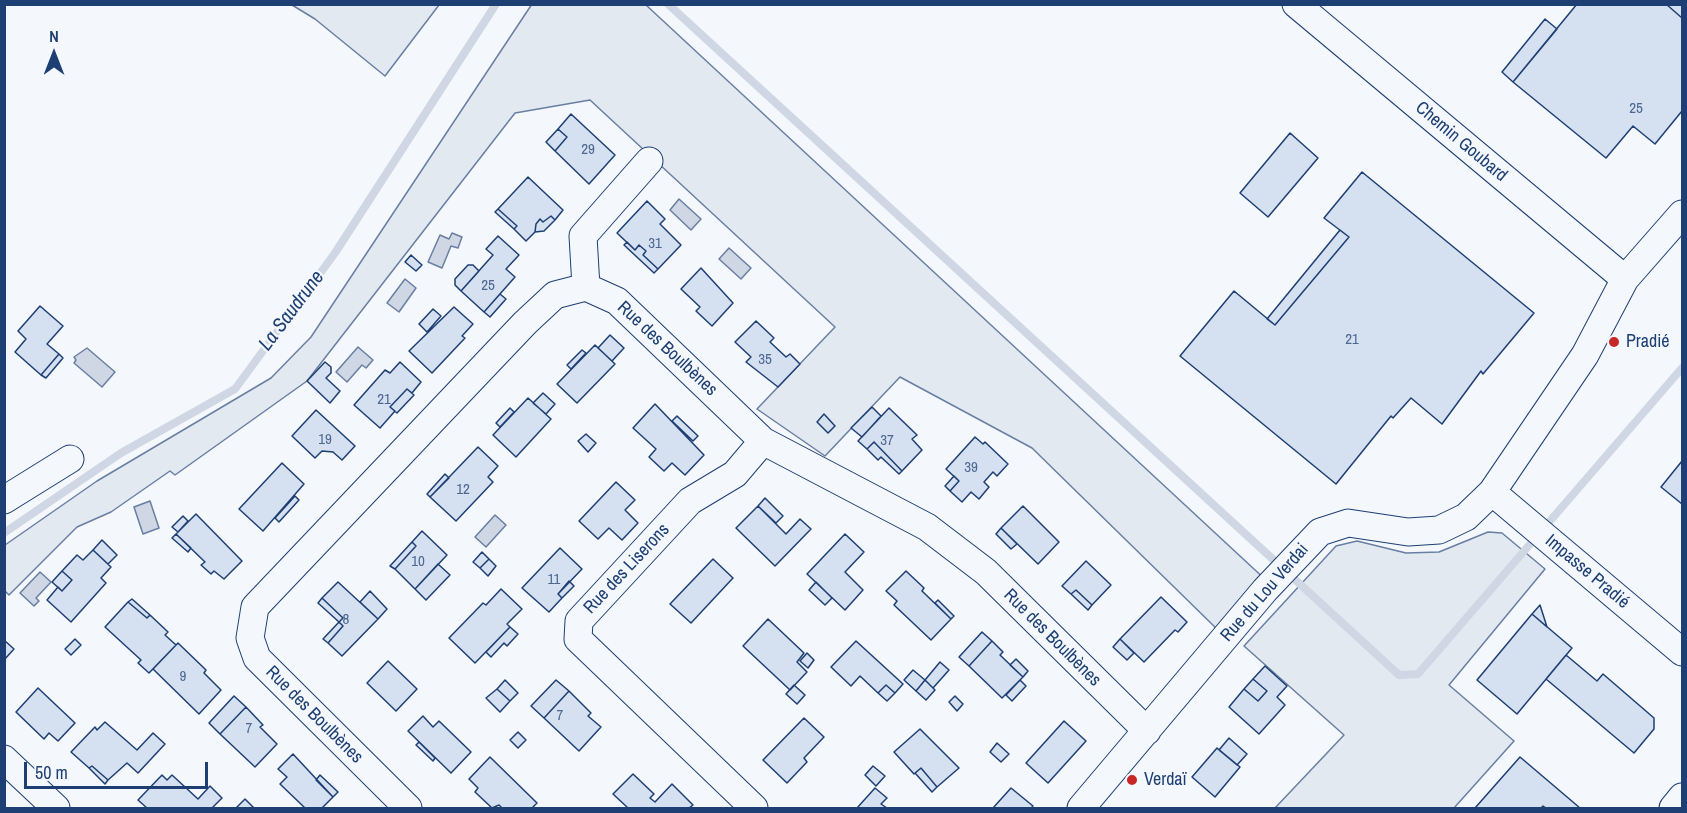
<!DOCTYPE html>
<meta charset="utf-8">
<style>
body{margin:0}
#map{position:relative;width:1687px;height:813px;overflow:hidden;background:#f4f7fb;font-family:"Archivo Narrow",sans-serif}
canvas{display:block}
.frame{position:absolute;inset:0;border:6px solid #1d3f73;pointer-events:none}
.north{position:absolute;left:24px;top:24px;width:60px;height:60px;-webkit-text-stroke:4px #f4f7fb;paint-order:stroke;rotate:0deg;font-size:16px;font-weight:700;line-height:24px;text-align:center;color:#1d3f73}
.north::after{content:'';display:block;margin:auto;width:21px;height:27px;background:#1d3f73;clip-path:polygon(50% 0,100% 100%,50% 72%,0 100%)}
.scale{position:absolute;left:24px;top:762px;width:184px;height:27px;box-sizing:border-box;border:3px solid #1d3f73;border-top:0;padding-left:8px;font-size:18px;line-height:21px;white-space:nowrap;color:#1d3f73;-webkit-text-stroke:4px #f4f7fb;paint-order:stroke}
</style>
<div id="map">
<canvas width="1687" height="813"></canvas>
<div class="frame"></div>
<div class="north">N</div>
<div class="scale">50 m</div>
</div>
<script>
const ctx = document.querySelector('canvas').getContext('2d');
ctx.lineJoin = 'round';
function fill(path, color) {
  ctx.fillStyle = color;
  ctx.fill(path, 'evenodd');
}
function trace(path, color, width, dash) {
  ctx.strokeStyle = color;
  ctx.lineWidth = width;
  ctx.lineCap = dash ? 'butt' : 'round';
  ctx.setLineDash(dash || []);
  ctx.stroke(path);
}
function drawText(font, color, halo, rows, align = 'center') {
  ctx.font = font + ' "Archivo Narrow",sans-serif';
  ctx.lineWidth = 4.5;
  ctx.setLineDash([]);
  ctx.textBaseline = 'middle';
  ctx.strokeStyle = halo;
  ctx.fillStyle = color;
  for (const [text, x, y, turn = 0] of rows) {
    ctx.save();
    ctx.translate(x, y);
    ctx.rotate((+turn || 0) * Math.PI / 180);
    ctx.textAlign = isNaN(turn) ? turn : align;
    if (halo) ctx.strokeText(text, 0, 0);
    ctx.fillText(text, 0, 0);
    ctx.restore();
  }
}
const green = new Path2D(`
 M532,4L646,5L1268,582L1220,632L1032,448L900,377L825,456L757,409L835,327L590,100L515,113L307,381L175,475L170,471L111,512L77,527L9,595L5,591V545L97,481L271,378L311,337Z
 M292,5H439L385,76L315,19Z
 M1488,532L1502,533L1545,569L1449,685L1514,741L1454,808H1275L1344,735L1244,646L1336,546L1357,541L1406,553L1439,552Z`);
const water = new Path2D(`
 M679,199L701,219L691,230L670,210Z
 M452,233L462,237L458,248L451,246L442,268L428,262L440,235L449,239Z
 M729,248L751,268L741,279L719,259Z
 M405,279L416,288L399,312L387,303Z
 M358,347L373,360L366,368L362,365L347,382L336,372Z
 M87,348L115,372L102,387L74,363L76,360L74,357Z
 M150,501L159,528L143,534L134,507Z
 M495,515L506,525L486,547L475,537Z
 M40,572L51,582L36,598L39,601L34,606L20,593Z`);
const stream = new Path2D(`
 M668,4L1399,675L1418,674L1682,368
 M4,533L121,453L235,389L335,253L496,4`);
const building = new Path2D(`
 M1577,4H1666L1682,18V111L1655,144L1633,126L1606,158L1513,82Z
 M1666,4H1682V18Z
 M1545,19L1557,29L1513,82L1502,72Z
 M571,114L615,155L589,184L555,151L567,137L558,129Z
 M558,129L567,137L555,151L546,142Z
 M1290,133L1318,158L1268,217L1240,193Z
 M1362,172L1534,313L1483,374L1481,371L1442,424L1411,398L1393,418L1391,416L1336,484L1180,356L1234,291L1275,325L1349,237L1324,218Z
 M528,177L563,210L555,220L551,216L543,222L540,219L536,224L535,232L526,241L514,229L517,226L498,209Z
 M647,201L665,219L660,224L681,245L658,269L643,255L646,251L639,245L635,250L617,233Z
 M498,209L517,226L514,229L495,212Z
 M551,216L555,220L544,231L535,232L536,224L540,219L543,222Z
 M1340,230L1349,237L1275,325L1267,319Z
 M498,236L519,255L506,269L515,277L484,312L461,291L493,255L486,249Z
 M627,242L635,250L639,245L646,251L643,255L658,269L654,273L624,245Z
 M411,255L422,265L416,271L405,262Z
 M468,265H473L479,271L461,291L455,285V279Z
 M701,268L733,303L712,326L696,311L700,307L681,289Z
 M500,294L506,299L490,317L484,312Z
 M40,306L63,326L47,344L59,354L41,375L15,352L26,339L18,331Z
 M454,307L473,324L462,336L465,338L432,373L409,351Z
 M433,309L441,316L427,332L419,324Z
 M756,321L774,338L770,342L786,357L790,354L800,364L778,387L746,362L751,357L735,342Z
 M610,335L624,348L612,361L598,348Z
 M595,345L615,364L577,403L557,384Z
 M582,350L586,353L571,369L567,365Z
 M59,354L63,358L46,378L41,375Z
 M325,362L331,367V373L326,378L340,391L330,403L307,381Z
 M400,362L421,382L412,393L407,389L390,407L395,411L380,428L354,405L385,370L390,373Z
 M407,389L414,395L397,413L390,407Z
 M543,393L555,404L546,414L533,403Z
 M528,398L551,419L516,457L493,435Z
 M655,404L704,455L685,475L672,463L664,471L649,457L656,449L633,428Z
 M872,407L881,416L862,437L851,428Z
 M510,408L514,412L500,427L496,423Z
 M889,408L917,435L912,439L922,450L902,471L874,442L867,449L858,441Z
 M316,410L355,446L342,460L333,452L322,451L315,458L292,436Z
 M824,414L835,426L828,433L817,422Z
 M677,416L698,436L693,441L672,421Z
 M586,434L596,443L588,452L578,441Z
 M975,437L983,444L985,442L1008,464L997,476L993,472L984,482L989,487L979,499L971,492L962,502L950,491L959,481L946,469Z
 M874,442L902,471L899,474L881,457L878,460L867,449Z
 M478,447L498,466L488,477L493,482L456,521L430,497Z
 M1682,461V504L1661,487Z
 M282,463L304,484L263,531L239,509Z
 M445,474L449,478L430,497L427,494Z
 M954,476L959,481L950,491L945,486Z
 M616,482L635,500L625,510L638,523L622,540L609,528L598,539L579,521Z
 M295,496L299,500L279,522L275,518Z
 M765,498L783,516L776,523L758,506Z
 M758,506L786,534L800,519L811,529L775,566L736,528Z
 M1023,506L1059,542L1038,564L1001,528Z
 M196,514L242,561L224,579L214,571L211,574L201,565L205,562L176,534Z
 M183,516L188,521L178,532L172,527Z
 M1001,528L1017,544L1011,549L996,534Z
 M422,531L447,555L415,589L395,569L416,546L412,542Z
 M176,534L191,548L188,552L172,538Z
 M845,534L864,552L845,572L863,590L845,610L807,574Z
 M102,540L117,555L108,564L93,550Z
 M412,542L416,546L395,569L390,566Z
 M560,548L582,569L558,594L562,598L549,612L522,588Z
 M93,550L111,567L101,578L106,583L71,622L47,600L58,587L62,591L72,580L62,571L77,555L83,560Z
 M482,552L489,559L480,568L473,562Z
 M489,559L496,566L488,576L480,568Z
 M713,559L733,578L691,623L670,604Z
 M1086,561L1111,585L1092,605L1076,590L1071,594L1062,586Z
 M438,564L450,575L426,600L415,589Z
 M62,571L72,580L62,591L52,582Z
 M906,571L924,588L922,591L951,619L931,640L894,605L897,601L886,591Z
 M569,581L574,586L562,598L558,594Z
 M338,582L378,619L342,656L328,643L343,626L339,622L343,618L322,598Z
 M816,582L832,598L825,605L809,590Z
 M501,589L522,609L507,624L510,627L475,663L449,638L483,603L486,605Z
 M1076,590L1092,605L1088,610L1071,594Z
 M370,591L387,609L378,619L360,602Z
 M1161,597L1187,622L1178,632L1175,630L1144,662L1120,639Z
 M322,598L343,618L339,622L318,603Z
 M132,599L150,615L147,618L128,602Z
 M938,600L954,616L951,619L935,603Z
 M128,602L147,618L150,615L168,632L165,635L176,645L149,673L138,663L141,660L105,627Z
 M1540,605L1547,627L1532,614Z
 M1532,614L1572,648L1517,714L1477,680Z
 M768,619L804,653L797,662L807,672L790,690L743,646Z
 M339,622L343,626L328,643L323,639Z
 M510,627L518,634L507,646L504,643L491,657L486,652Z
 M982,632L992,641L969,666L959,657Z
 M75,639L81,645L71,655L65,649Z
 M1120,639L1134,653L1127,660L1113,647Z
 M4,640L14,649L4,660Z
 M856,641L903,684L895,693L886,685L878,693L860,676L851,686L831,667Z
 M992,641L1003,652L1000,655L1023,677L1002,698L969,666Z
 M178,643L206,670L204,673L221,690L199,714L153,669Z
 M807,653L814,660L808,668L800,661Z
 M1566,655L1597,681L1603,674L1654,718V729L1634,753L1546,679Z
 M1016,659L1028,671L1023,677L1010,665Z
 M388,661L417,689L396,711L367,683Z
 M940,662L949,670L933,688L925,680Z
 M1265,666L1287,686L1277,697L1285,705L1259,734L1229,707L1244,689L1258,701L1267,691L1253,679Z
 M913,670L925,680L916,691L904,680Z
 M1253,679L1267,691L1258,701L1244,689Z
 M505,680L518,693L510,701L497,689Z
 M556,680L569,691L544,718L531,706Z
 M925,680L935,690L926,700L916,691Z
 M1020,680L1026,686L1012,701L1006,695Z
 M794,685L805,695L797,704L786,694Z
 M886,685L895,693L887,701L878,693Z
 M38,688L75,723L58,741L49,733L44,739L16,712Z
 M497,689L510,701L500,712L486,698Z
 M569,691L591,713L588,716L601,727L579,751L544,718Z
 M234,696L246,707L220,734L209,723Z
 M955,696L963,704L957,711L949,702Z
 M246,707L263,725L260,727L277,744L255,767L220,734Z
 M423,716L433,727L439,721L471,752L451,773L408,731Z
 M804,718L824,737L804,758L807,762L787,783L763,760Z
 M1064,721L1086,741L1048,783L1026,763Z
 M105,722L137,750L153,733L165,744L138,773L127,763L108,780L92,766L89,768L71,752L95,727L97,730Z
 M920,729L959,768L937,787L921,768L914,774L894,752Z
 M518,732L526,740L518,748L510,740Z
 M1229,738L1247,754L1237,765L1219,750Z
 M419,742L435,758L433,761L416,745Z
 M997,743L1009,754L1001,762L990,752Z
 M1217,748L1240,767L1215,797L1192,777Z
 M293,754L333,797L322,808H305L280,784L287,777L278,769Z
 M490,757L537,803L532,808H502L499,805L492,808L475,792L478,788L469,779Z
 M1520,757L1580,808H1546L1543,806L1541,808H1475Z
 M92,766L108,780L105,784L89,768Z
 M873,766L885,776L876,786L865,775Z
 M921,768L937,787L932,792L915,773Z
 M633,774L654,794L650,798L655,802L672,784L693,805L689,808H628L613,794Z
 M162,775L167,780L172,775L198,799L210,786L222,798L212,808H147L138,800Z
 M320,775L338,792L333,797L316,780Z
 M875,788L887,798L881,804L887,808H857Z
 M1011,788L1033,806L1031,808H993Z
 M245,799L254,808H236Z`);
const minor = new Path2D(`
 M1296,4L1625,279
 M586,287L583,236L649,161
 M1492,492L1682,652
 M4,500L70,459
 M4,759L56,808
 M408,808L257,658L250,638L255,607L525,323L555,295L586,287L617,301L763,441L927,527L986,572L1147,731
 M754,808L578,639L579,621L690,501L735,474L763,441
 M1081,808L1265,590L1320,532L1348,523L1408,532L1439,530L1466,517L1492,492L1585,355L1625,279L1682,214
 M1673,808L1682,797`);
const markers = [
 [1614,342,6,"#c62828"],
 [1132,780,6,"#c62828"]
];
const numberNames = [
 ["25",1636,109],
 ["29",588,150],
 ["31",655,244],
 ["25",488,286],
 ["21",1352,340],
 ["35",765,360],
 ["21",384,400],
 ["19",325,440],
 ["37",887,441],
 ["39",971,468],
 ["12",463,490],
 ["10",418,562],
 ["11",554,580],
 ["8",346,620],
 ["9",183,677],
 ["7",560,716],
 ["7",249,729]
];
const streetNames = [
 ["Chemin Goubard",1461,142,40],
 ["Rue des Boulbènes",667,349,43],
 ["Rue des Liserons",627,569,-47],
 ["Impasse Pradié",1587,572,40],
 ["Rue du Lou Verdai",1265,593,-49],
 ["Rue des Boulbènes",1052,638,45],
 ["Rue des Boulbènes",314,715,45]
];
const poiNames = [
 ["Pradié",1626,342],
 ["Verdaï",1144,780]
];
const waterNames = [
 ["La Saudrune",292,311,-53]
];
fill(green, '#e3e9f0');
trace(green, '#687fa3', 1.5);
fill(water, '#cfd7e4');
trace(water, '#687fa3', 1.5);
trace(stream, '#cfd7e4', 8);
fill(building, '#d5e0f0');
trace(building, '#1d3f73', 1.5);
trace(minor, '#1d3f73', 29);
trace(minor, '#f4f7fb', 27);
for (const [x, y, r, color] of markers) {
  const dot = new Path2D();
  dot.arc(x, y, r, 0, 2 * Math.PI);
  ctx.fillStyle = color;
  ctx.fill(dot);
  trace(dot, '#f4f7fb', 2);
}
drawText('15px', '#4b6792', null, numberNames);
drawText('18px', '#1d3f73', '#f4f7fb', streetNames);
drawText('18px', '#1d3f73', '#f4f7fb', poiNames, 'left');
drawText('italic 20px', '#1d3f73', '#f4f7fb', waterNames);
</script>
